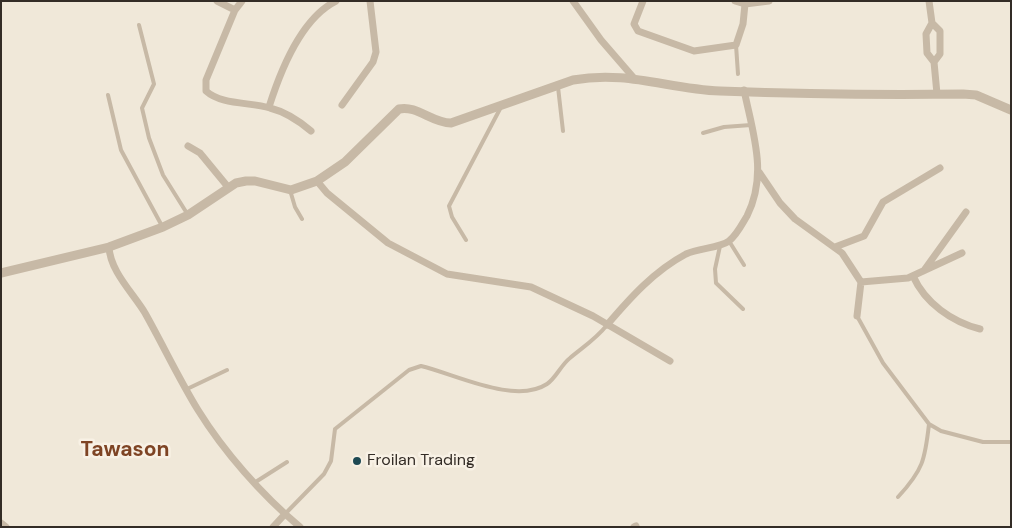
<!DOCTYPE html>
<style>
body{margin:0}
#map{position:relative;width:1012px;height:528px;overflow:hidden;background:#f0e8d9;font-family:"DM Sans",sans-serif}
canvas{display:block}
.frame{position:absolute;inset:0;border:2px solid #332c26;pointer-events:none}
</style>
<div id="map">
<canvas width="1012" height="528"></canvas>
<div class="frame"></div>
</div>
<script>
const ctx = document.querySelector('canvas').getContext('2d');
ctx.lineJoin = 'round';
function trace(path, color, width, dash) {
  ctx.strokeStyle = color;
  ctx.lineWidth = width;
  ctx.lineCap = dash ? 'butt' : 'round';
  ctx.setLineDash(dash || []);
  ctx.stroke(path);
}
function drawText(font, color, halo, rows, align = 'center') {
  ctx.font = font + ' "DM Sans",sans-serif';
  ctx.lineWidth = 5;
  ctx.setLineDash([]);
  ctx.textBaseline = 'middle';
  ctx.strokeStyle = halo;
  ctx.fillStyle = color;
  for (const [text, x, y, turn = 0] of rows) {
    ctx.save();
    ctx.translate(x, y);
    ctx.rotate((+turn || 0) * Math.PI / 180);
    ctx.textAlign = isNaN(turn) ? turn : align;
    if (halo) ctx.strokeText(text, 0, 0);
    ctx.fillText(text, 0, 0);
    ctx.restore();
  }
}
const service = new Path2D(`
 M139,25L154,84L142,108L149,138L163,175L188,215
 M736,45L738,74
 M558,87L563,131
 M108,95L121,150L162,226
 M703,133L724,127L751,125
 M290,190L295,207L302,219
 M466,240L452,217L449,206L501,107
 M729,241L744,265
 M720,246L715,269L716,283L743,309
 M857,316L883,363L929,424L941,431L983,442H1011
 M187,389L227,370
 M254,483L287,462
 M898,497C923,470 925,460 929,424
 M285,514L324,474L331,461L335,429L409,370L421,366C455,374 515,405 547,384C556,378 561,365 570,358C583,347 596,339 607,325`);
const minor = new Path2D(`
 M217,1L235,10
 M242,1L235,10L206,80V91C221,105 251,102 270,108C286,112 298,120 311,131
 M573,1L601,40L633,77
 M643,1L634,24L638,31L694,51L736,45L743,24L745,4
 M735,1L745,4L769,1
 M929,1L932,23L926,34L927,53L934,62L937,94
 M932,23L940,31V54L934,62
 M342,105L373,62L376,52L370,1
 M269,107C280,72 300,19 336,1
 M188,146L200,153L228,187
 M759,172L780,203L795,219L842,253L861,282L908,278L962,253
 M317,181L327,193L388,243L447,274L531,287L593,316L670,361
 M109,247C110,271 133,293 145,313C163,345 179,379 198,410C224,452 262,495 300,527
 M835,247L864,236L883,202L940,168
 M925,269L966,212
 M913,276C925,303 952,322 980,329
 M857,316L861,282
 M607,325C630,298 654,271 686,254C699,248 720,248 729,241C737,235 742,224 747,216C768,174 753,134 744,90
 M1,523L6,527
 M273,527L285,514
 M634,527L636,526`);
const tertiary = new Path2D(`
 M1,273L109,247L163,227L188,215L236,183L246,181H255L291,190L317,181L345,162L399,109C417,105 432,123 451,123L573,80C627,70 668,89 720,91C800,94 882,95 963,94L976,95L1011,110`);
const markers = [
 [357,461,5,"#1e4953"]
];
const poiNames = [
 ["Froilan Trading",367,461]
];
const districtNames = [
 ["Tawason",125,450]
];
trace(service, '#c7b9a6', 4);
trace(minor, '#c7b9a6', 7);
trace(tertiary, '#c7b9a6', 9);
for (const [x, y, r, color] of markers) {
  const dot = new Path2D();
  dot.arc(x, y, r, 0, 2 * Math.PI);
  ctx.fillStyle = color;
  ctx.fill(dot);
  trace(dot, '#f8f1e5', 2);
}
drawText('16px', '#332c26', '#f8f1e5', poiNames, 'left');
drawText('bold 21px', '#7e4424', '#f8f1e5', districtNames);
</script>
